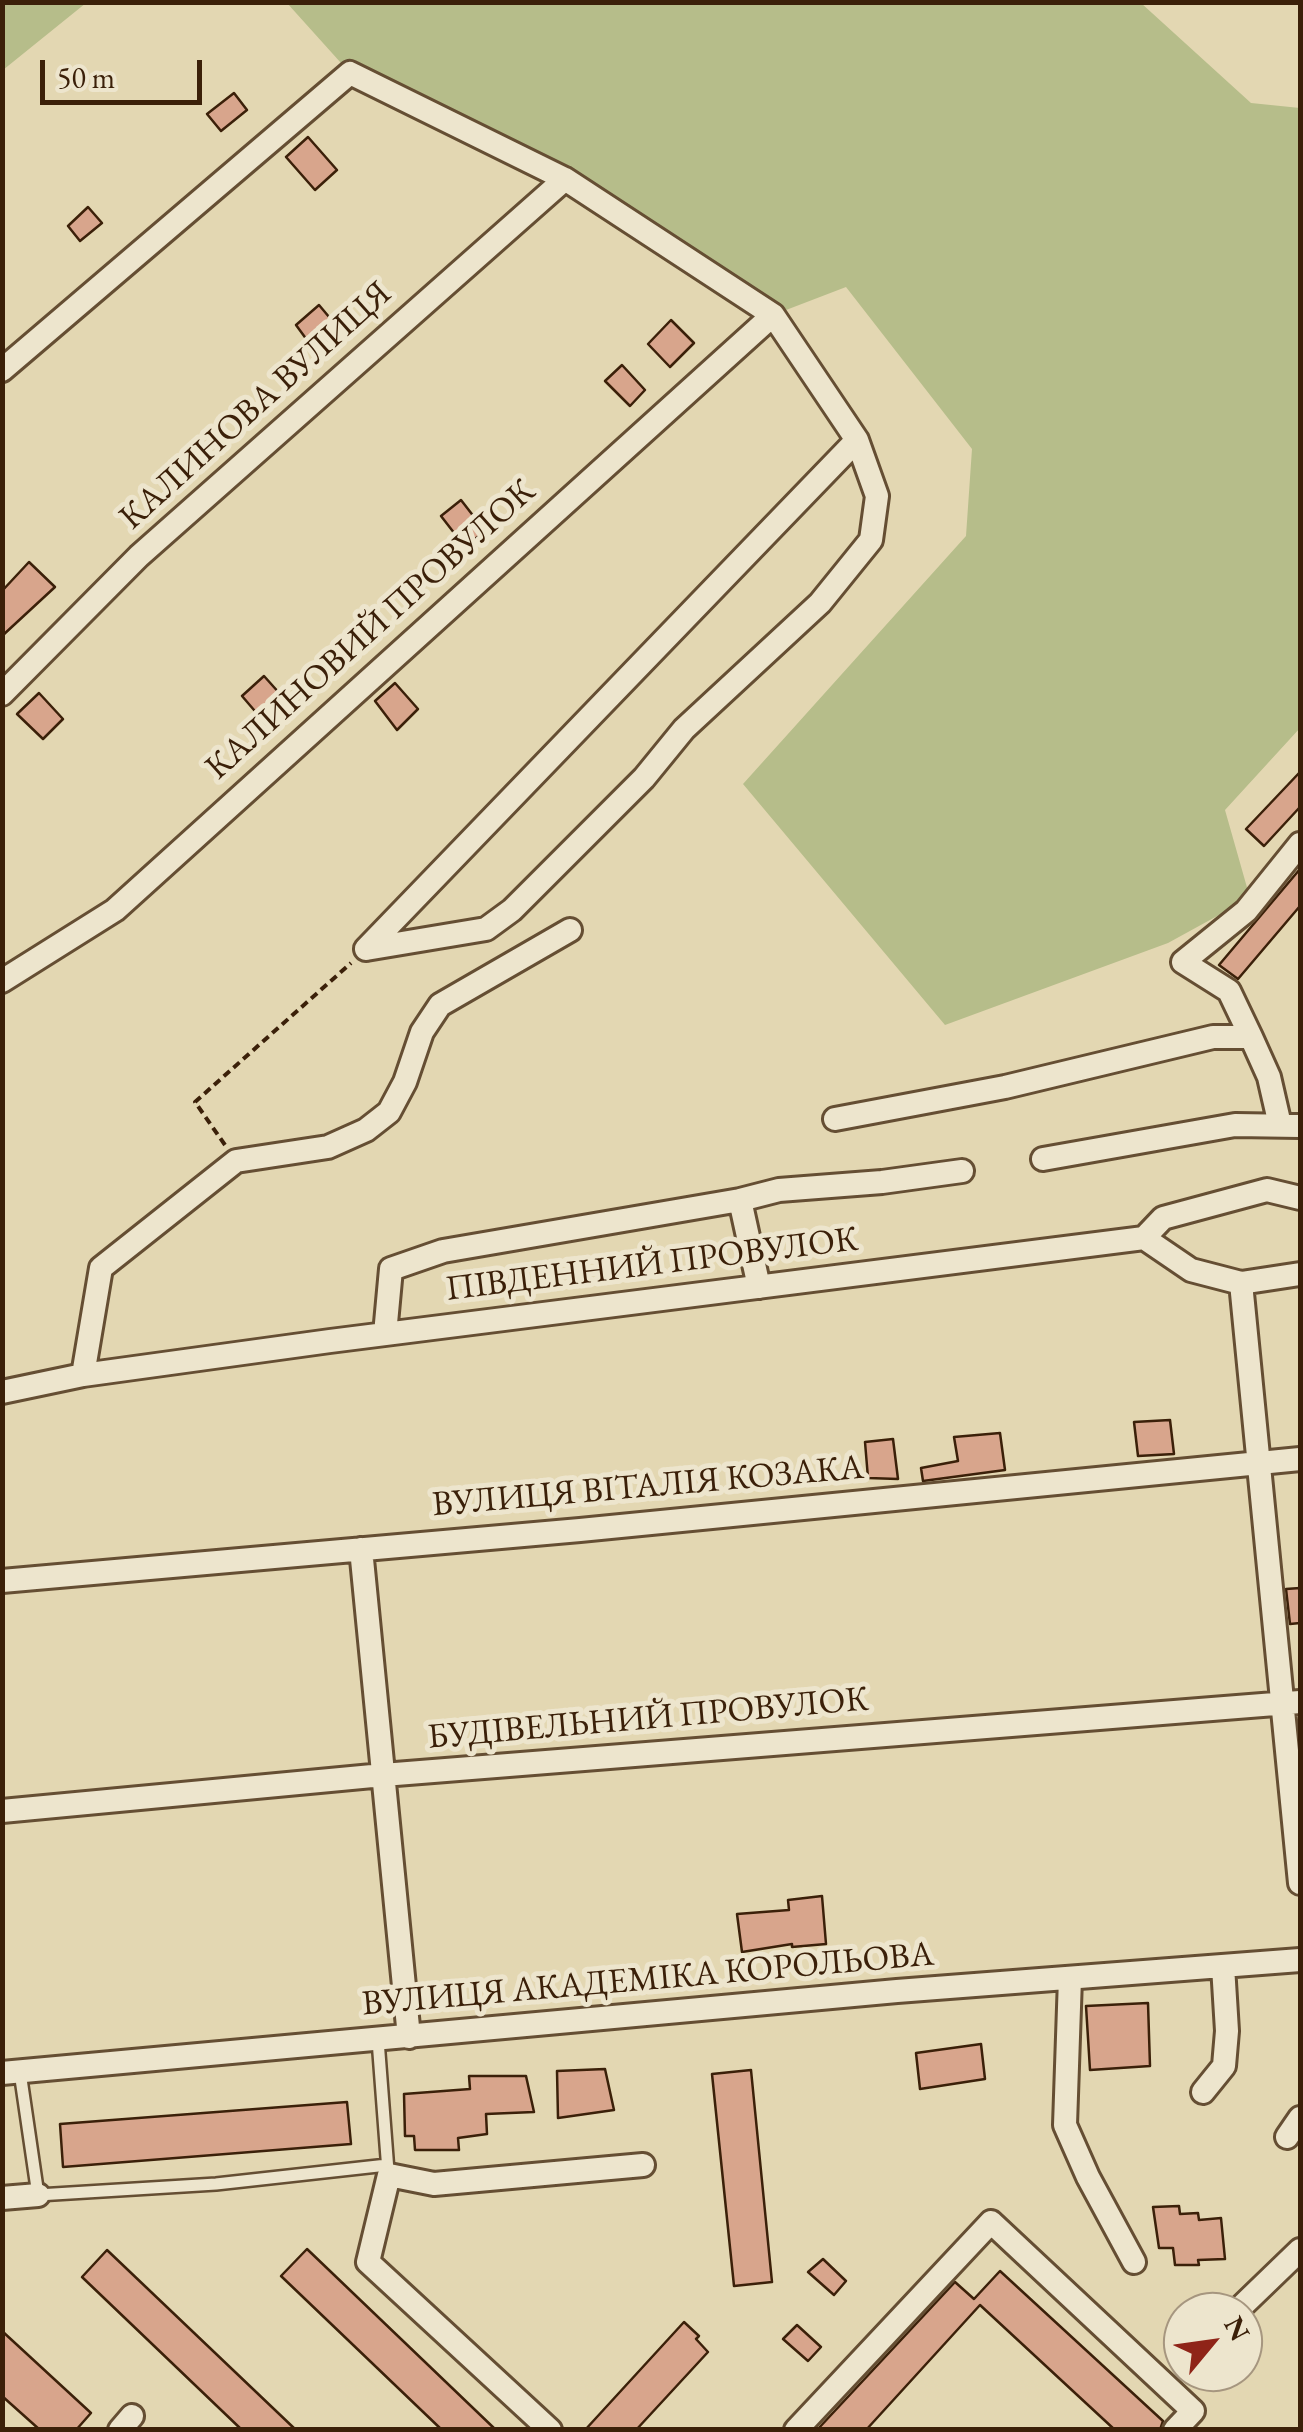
<!DOCTYPE html>
<meta charset="utf-8">
<style>
body{margin:0}
#map{position:relative;width:1303px;height:2432px;overflow:hidden;background:#e3d7b2;font-family:"EB Garamond",serif}
canvas{display:block}
.frame{position:absolute;inset:0;border:5px solid #3b2009;pointer-events:none}
.north{position:absolute;left:1163px;top:2292px;width:100px;height:100px;box-sizing:border-box;background:#ede5cd;border:2px solid #a6967f;border-radius:50%;rotate:61deg;font-size:28px;font-weight:700;line-height:40px;text-align:center;color:#3b2009}
.north::after{content:'';display:block;margin:auto;width:35px;height:45px;background:#8f2418;clip-path:polygon(50% 0,100% 100%,50% 72%,0 100%)}
.scale{position:absolute;left:40px;top:60px;width:162px;height:45px;box-sizing:border-box;border:5px solid #3b2009;border-top:0;padding-left:12px;font-size:30px;line-height:35px;white-space:nowrap;color:#3b2009;-webkit-text-stroke:8px #ede5cd;paint-order:stroke}
</style>
<div id="map">
<canvas width="1303" height="2432"></canvas>
<div class="frame"></div>
<div class="north">N</div>
<div class="scale">50 m</div>
</div>
<script>
const ctx = document.querySelector('canvas').getContext('2d');
ctx.lineJoin = 'round';
function fill(path, color) {
  ctx.fillStyle = color;
  ctx.fill(path, 'evenodd');
}
function trace(path, color, width, dash) {
  ctx.strokeStyle = color;
  ctx.lineWidth = width;
  ctx.lineCap = dash ? 'butt' : 'round';
  ctx.setLineDash(dash || []);
  ctx.stroke(path);
}
function drawText(font, color, halo, rows, align = 'center') {
  ctx.font = font + ' "EB Garamond",serif';
  ctx.lineWidth = 10;
  ctx.setLineDash([]);
  ctx.textBaseline = 'middle';
  ctx.strokeStyle = halo;
  ctx.fillStyle = color;
  for (const [text, x, y, turn = 0] of rows) {
    ctx.save();
    ctx.translate(x, y);
    ctx.rotate((+turn || 0) * Math.PI / 180);
    ctx.textAlign = isNaN(turn) ? turn : align;
    if (halo) ctx.strokeText(text, 0, 0);
    ctx.fillText(text, 0, 0);
    ctx.restore();
  }
}
const green = new Path2D(`
 M3,2H86V3L3,70Z
 M287,3H1141L1251,103L1300,108V728L1225,810L1250,898L1168,943L945,1025L743,784L966,536L972,449L846,287L773,315L565,179L350,73Z`);
const building = new Path2D(`
 M234,93L247,110L221,131L207,114Z
 M308,137L337,170L315,190L286,157Z
 M88,207L102,223L80,241L68,226Z
 M319,305L340,330L320,348L311,337L307,340L296,325Z
 M671,320L694,343L670,367L648,344Z
 M622,365L645,390L630,406L605,381Z
 M461,500L485,531L465,547L441,516Z
 M29,562L55,587L2,636V591Z
 M264,676L289,704L266,724L242,696Z
 M395,683L418,709L397,730L375,701Z
 M39,693L63,719L43,739L17,714Z
 M1300,772V807L1264,846L1246,829Z
 M1300,869V906L1238,979L1219,965Z
 M1170,1420L1174,1454L1138,1456L1134,1422Z
 M1000,1433L1005,1470L923,1481L921,1468L958,1461L954,1437Z
 M893,1439L898,1479L868,1478L865,1442Z
 M1300,1588V1623L1290,1624L1286,1589Z
 M822,1896L826,1944L792,1947V1944L742,1952L737,1914L789,1910L788,1900Z
 M1148,2003L1150,2066L1090,2070L1086,2006Z
 M981,2044L985,2079L920,2089L916,2053Z
 M605,2069L614,2110L558,2118L557,2071Z
 M751,2070L772,2282L734,2286L712,2074Z
 M469,2076H526L534,2112L486,2114L487,2134L458,2138L459,2150H415L414,2136H405L404,2094L470,2089Z
 M347,2102L351,2144L63,2167L60,2124Z
 M1179,2206L1180,2214L1198,2213L1199,2220L1221,2218L1225,2259L1198,2260L1199,2265H1175L1173,2248H1159L1153,2207Z
 M307,2249L496,2430H442L281,2276Z
 M107,2250L296,2430H242L82,2277Z
 M823,2259L846,2281L834,2295L808,2272Z
 M1000,2271L1163,2421L1160,2430H1115L980,2305L866,2430H817L955,2282L974,2299Z
 M684,2322L699,2336L696,2339L708,2352L636,2430H585Z
 M797,2325L821,2347L808,2361L783,2339Z
 M2,2331L91,2413L76,2430H40L2,2396Z`);
const path = new Path2D(`
 M225,1145L195,1102L351,963`);
const lane = new Path2D(`
 M378,2040L388,2171
 M20,2072L38,2195L216,2184L387,2165`);
const street = new Path2D(`
 M2,370L350,73L565,179L773,315L857,440L366,949
 M2,694L139,556L565,179
 M366,949L486,929L512,910L644,778L684,729L820,603L871,540L877,496L857,440
 M2,981L115,910L773,315
 M1251,1037L1229,991L1183,962L1246,911L1300,844
 M835,1119L1005,1087L1213,1037H1251L1269,1077L1280,1125
 M1043,1159L1235,1125L1300,1126
 M740,1200L779,1190L882,1182L962,1171
 M1144,1238L1163,1218L1267,1190L1300,1198
 M1241,1283L1300,1883
 M385,1334L391,1269L443,1251L740,1200L759,1287
 M83,1375L101,1268L236,1161L328,1147L366,1130L389,1112L405,1082L422,1032L440,1005L570,930
 M2,1392L83,1375L330,1341L1144,1238L1191,1270L1241,1283L1300,1274
 M361,1549L409,2037
 M2,1581L580,1530L1300,1459
 M2,1811L383,1775L1300,1702
 M1070,1978L1065,2125L1088,2177L1134,2262
 M2,2073L897,1991L1300,1960
 M1203,2092L1224,2066L1227,2031L1223,1966
 M1287,2137L1300,2118
 M2,2198L38,2195
 M1242,2306L1300,2250
 M120,2430L132,2416
 M550,2430L368,2262L389,2175L434,2184L643,2165
 M796,2430L991,2222L1193,2411L1175,2430`);
const streetNames = [
 ["КАЛИНОВА ВУЛИЦЯ",256,406,-42],
 ["КАЛИНОВИЙ ПРОВУЛОК",371,630,-42],
 ["ПІВДЕННИЙ ПРОВУЛОК",652,1265,-7],
 ["ВУЛИЦЯ ВІТАЛІЯ КОЗАКА",648,1487,-5],
 ["БУДІВЕЛЬНИЙ ПРОВУЛОК",648,1719,-5],
 ["ВУЛИЦЯ АКАДЕМІКА КОРОЛЬОВА",648,1980,-5]
];
fill(green, '#b6bd8a');
fill(building, '#d8a58c');
trace(building, '#3b2009', 2.5);
trace(lane, '#654e33', 16);
trace(street, '#654e33', 28);
trace(path, '#3b2009', 4, [8, 5]);
trace(lane, '#ede5cd', 11);
trace(street, '#ede5cd', 22);
drawText('35px', '#3b2009', '#ede5cd', streetNames);
</script>
